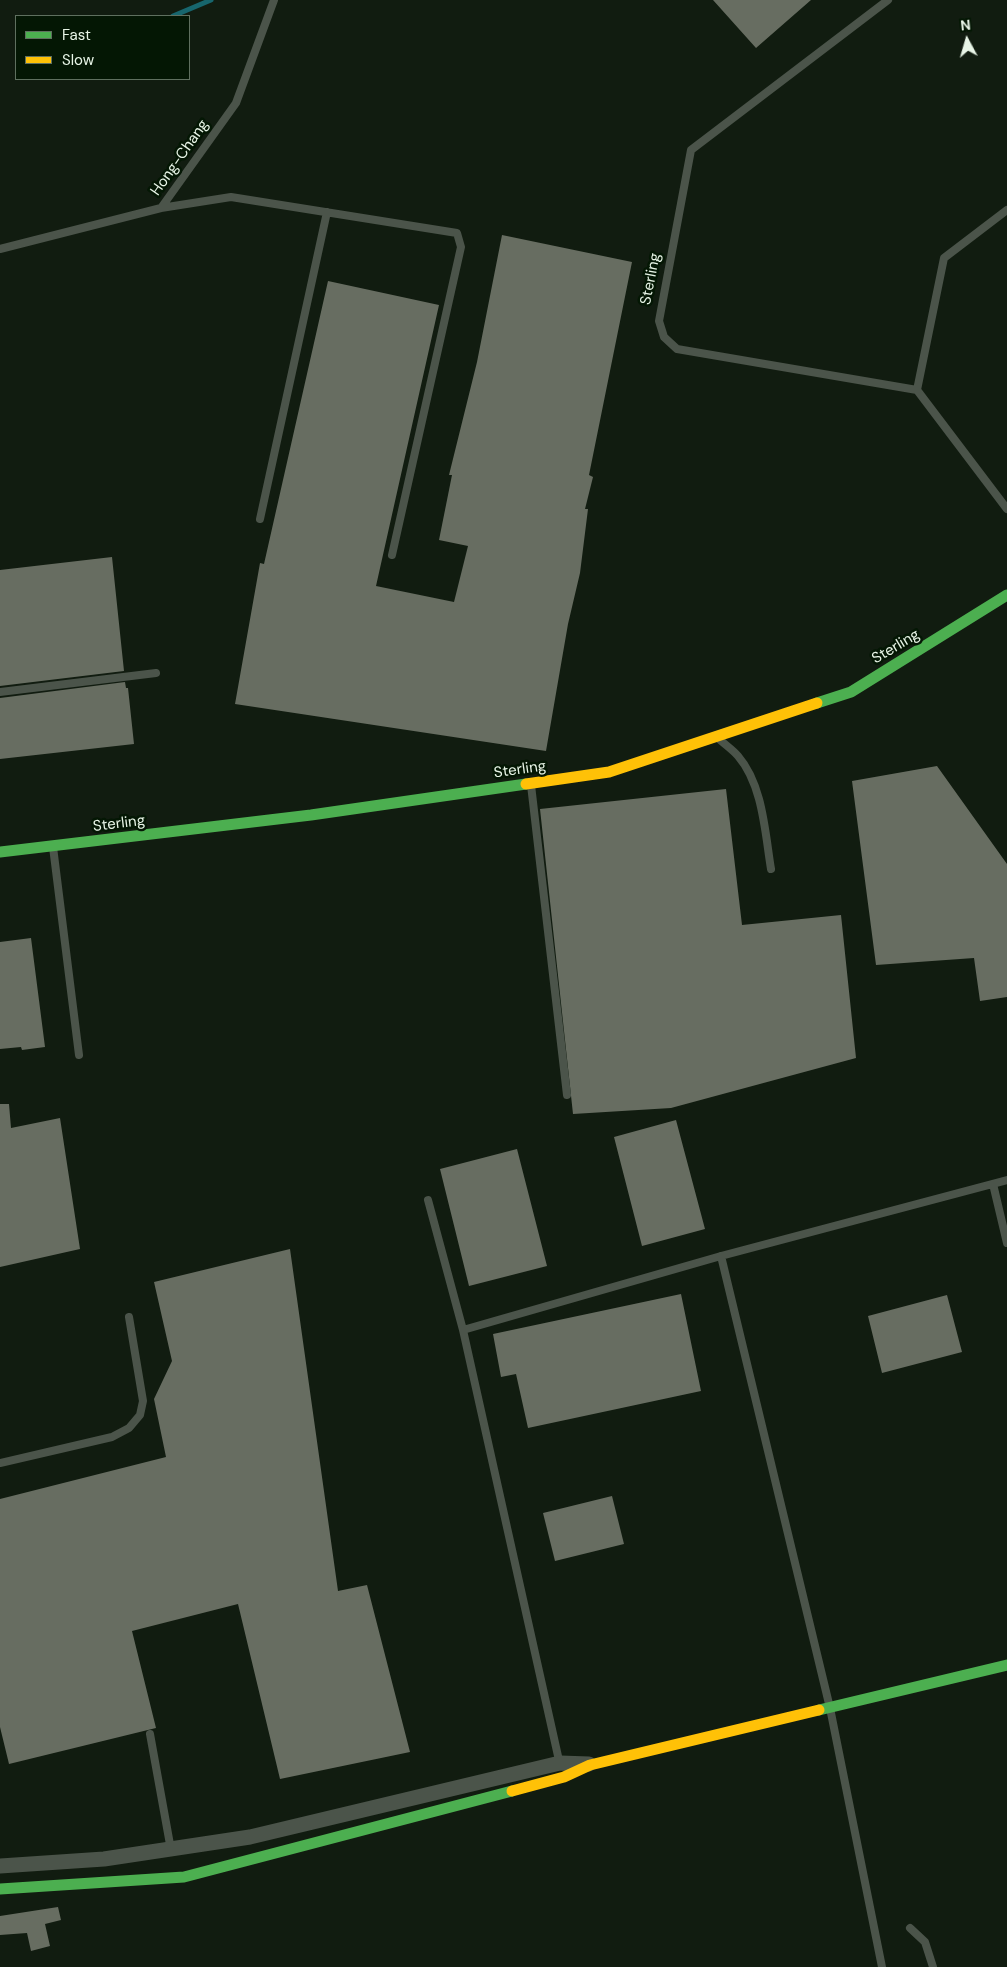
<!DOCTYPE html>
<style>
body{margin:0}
#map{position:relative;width:1007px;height:1967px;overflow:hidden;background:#111c10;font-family:"DM Sans",sans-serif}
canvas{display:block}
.legend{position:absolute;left:15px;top:15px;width:175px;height:65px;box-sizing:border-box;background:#041704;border:1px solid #5f705f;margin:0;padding:6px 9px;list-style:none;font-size:15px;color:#e8f5e7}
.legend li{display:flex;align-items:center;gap:10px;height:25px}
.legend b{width:25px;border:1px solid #5f705f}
.north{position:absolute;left:942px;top:15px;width:50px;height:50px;-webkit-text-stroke:4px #041704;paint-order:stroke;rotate:354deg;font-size:14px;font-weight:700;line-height:20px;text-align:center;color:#e8f5e7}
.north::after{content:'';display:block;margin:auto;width:18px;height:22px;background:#e8f5e7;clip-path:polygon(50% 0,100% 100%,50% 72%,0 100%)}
</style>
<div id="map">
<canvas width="1007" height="1967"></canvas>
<ul class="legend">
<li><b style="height:6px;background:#4caf50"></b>Fast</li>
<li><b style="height:6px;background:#ffc107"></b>Slow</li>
</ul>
<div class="north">N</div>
</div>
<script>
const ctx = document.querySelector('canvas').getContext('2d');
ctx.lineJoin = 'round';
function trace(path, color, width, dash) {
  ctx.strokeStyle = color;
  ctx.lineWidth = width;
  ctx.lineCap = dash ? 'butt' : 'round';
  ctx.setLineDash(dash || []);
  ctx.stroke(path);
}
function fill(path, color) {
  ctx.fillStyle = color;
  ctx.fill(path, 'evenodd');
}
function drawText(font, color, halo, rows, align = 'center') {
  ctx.font = font + ' "DM Sans",sans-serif';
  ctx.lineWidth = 5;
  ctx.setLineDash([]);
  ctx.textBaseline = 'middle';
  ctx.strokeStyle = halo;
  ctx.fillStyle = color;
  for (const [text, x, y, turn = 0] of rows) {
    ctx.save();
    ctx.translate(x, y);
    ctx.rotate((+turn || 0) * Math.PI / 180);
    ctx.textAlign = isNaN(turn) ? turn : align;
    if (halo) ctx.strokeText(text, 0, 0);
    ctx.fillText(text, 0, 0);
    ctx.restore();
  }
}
const stream = new Path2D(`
 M173,16L211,0`);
const building = new Path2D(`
 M713,0H811L756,48Z
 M502,235L632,262L589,475L593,477L585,509H588L580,573L568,624L546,751L235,704L260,563L264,564L328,281L439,305L376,586L454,602L468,546L439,540L452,475H449L477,362Z
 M112,557L124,671L0,686V570Z
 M125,682L126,688H128L134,744L0,759V698Z
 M937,766L1007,864V997L980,1001L974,958L876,965L852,781Z
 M726,789L742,925L841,915L856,1058L671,1108L573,1114L540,809Z
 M31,938L45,1047L22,1050L21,1047L0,1049V942Z
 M0,1104H9L11,1128L60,1118L80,1249L0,1267Z
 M676,1120L705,1229L642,1246L614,1137Z
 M517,1149L547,1266L469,1286L440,1169Z
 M290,1249L338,1591L367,1585L410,1752L280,1779L238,1604L132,1631L156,1728L9,1764L0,1727V1499L166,1457L154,1399L172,1361L154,1282Z
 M681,1294L701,1391L528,1428L516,1374L501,1377L493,1334Z
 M947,1295L962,1352L882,1373L868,1316Z
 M612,1496L624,1544L555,1561L543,1513Z
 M58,1907L61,1920L45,1924L50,1946L31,1951L27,1933L0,1935V1916Z`);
const lane = new Path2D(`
 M888,0L691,150L659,321L664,337L677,349L917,390
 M161,208L231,197L457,233L461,247L392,555
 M0,249L161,208L236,103L274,0
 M917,390L944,258L1007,210
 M917,390L1007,509
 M260,519L327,212
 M0,692L156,673
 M718,738C724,744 732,749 738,756C763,785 765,833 771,869
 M531,785L567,1095
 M53,847L79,1055
 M993,1184L1007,1243
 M428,1200L463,1330L560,1765
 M721,1256L830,1708L882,1967
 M463,1330L721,1256L1007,1180
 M0,1463L112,1437L129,1428L140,1415L143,1401L129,1317
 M150,1734L171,1850
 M910,1928L925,1942L933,1967`);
const street = new Path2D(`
 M0,1866L104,1859L250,1837L560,1763L589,1764`);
const fast = new Path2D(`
 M817,703L851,692L1007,595
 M0,852L311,815L526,784
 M819,1710L1007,1665
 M0,1889L184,1877L512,1791`);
const slow = new Path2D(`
 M526,784L609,772L817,703
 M512,1791L564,1777L590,1765L819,1710`);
const streetNames = [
 ["Hong-Chang",180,158,-55],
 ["Sterling",651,279,-79],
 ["Sterling",896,647,-31],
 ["Sterling",520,770,-8],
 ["Sterling",119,824,-7]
];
trace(stream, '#17666d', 5);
fill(building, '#676d61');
trace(lane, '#4b544a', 8);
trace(street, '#4b544a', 15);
trace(fast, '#4caf50', 11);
trace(slow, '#ffc107', 11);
drawText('15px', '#e8f5e7', '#041704', streetNames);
</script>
